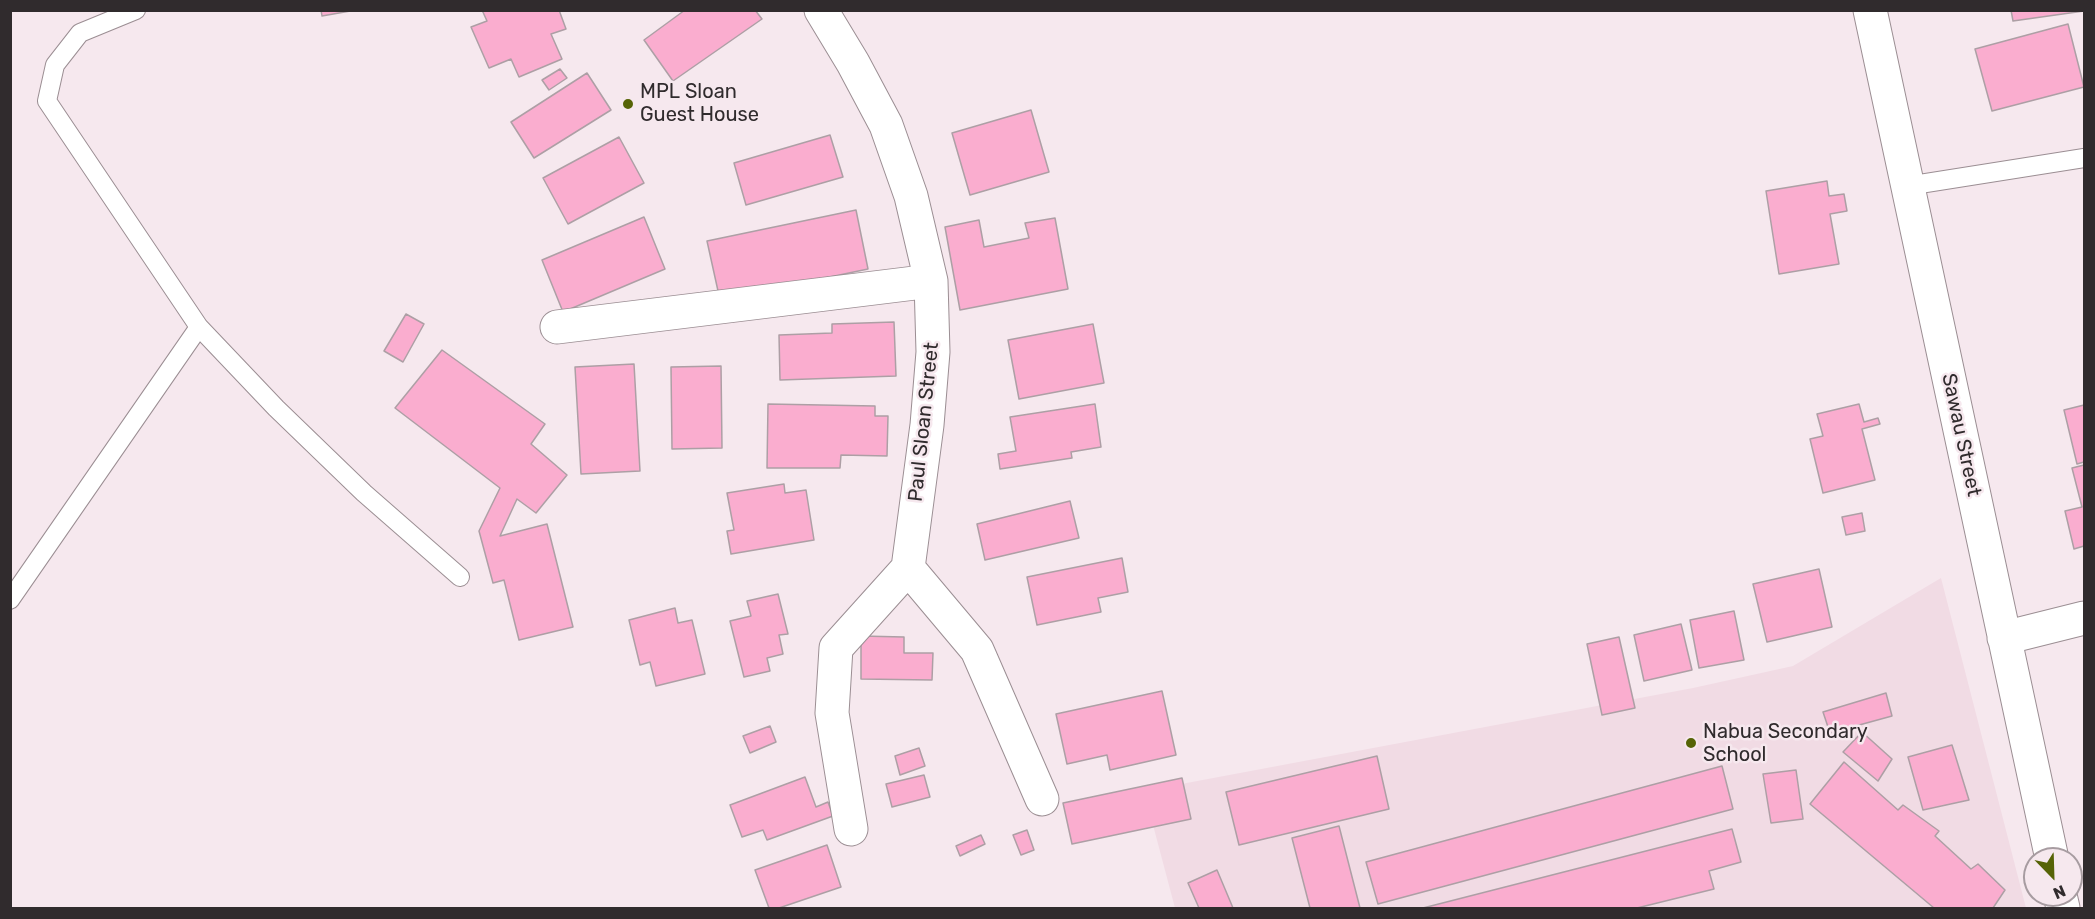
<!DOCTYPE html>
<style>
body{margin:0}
#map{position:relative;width:2095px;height:919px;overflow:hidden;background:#f6e8ee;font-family:Rubik,sans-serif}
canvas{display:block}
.frame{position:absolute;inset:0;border:12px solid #302b2d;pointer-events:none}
.north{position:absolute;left:2023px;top:847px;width:60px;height:60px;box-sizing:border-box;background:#f6e8ee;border:2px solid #a79ca1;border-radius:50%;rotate:157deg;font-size:16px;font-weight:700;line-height:24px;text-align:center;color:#302b2d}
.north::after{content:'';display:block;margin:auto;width:21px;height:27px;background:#566306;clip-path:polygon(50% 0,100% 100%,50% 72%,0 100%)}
</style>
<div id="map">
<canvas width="2095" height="919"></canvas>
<div class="frame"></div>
<div class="north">N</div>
</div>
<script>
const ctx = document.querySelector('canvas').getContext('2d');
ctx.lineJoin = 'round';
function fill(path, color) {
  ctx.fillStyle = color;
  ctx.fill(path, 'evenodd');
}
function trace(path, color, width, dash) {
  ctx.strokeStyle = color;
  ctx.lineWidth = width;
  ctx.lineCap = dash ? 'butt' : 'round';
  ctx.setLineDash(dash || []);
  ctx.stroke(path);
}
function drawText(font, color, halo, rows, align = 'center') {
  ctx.font = font + ' Rubik,sans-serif';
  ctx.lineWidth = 5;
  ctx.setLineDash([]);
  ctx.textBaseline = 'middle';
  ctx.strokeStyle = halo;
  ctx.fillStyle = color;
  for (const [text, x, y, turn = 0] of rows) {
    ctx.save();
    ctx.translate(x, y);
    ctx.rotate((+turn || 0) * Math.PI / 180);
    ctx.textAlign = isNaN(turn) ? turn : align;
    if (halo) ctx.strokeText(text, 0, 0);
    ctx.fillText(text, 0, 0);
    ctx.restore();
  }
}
const built = new Path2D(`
 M1941,578L2026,908H1175L1144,791L1693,688L1793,666Z`);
const building = new Path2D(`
 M321,10H356L322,16Z
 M482,10H559L566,29L551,34L562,59L519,77L511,59L489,68L471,27L487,21Z
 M685,10H755L762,19L673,81L644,40Z
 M2011,10H2084V11L2013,21Z
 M2068,24L2084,87L1992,111L1975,49Z
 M560,69L567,78L549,90L542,80Z
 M587,73L611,110L534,158L511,122Z
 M1031,110L1049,172L970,195L952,133Z
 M830,135L843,177L746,205L734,163Z
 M619,137L644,183L568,224L543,178Z
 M1827,181L1829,196L1844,194L1847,211L1830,214L1839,264L1779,274L1766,191Z
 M856,210L868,269L720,300L707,241Z
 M644,217L665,269L563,312L542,260Z
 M1055,218L1068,289L960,310L945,227L979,220L984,247L1029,238L1025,223Z
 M406,314L424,324L403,362L384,351Z
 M894,322L896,376L780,380L779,335L832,333V324Z
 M1093,324L1104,383L1019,399L1008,340Z
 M442,350L545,424L531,444L567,475L536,513L517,499L500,536L547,524L573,627L519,640L504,580L493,583L479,531L500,488L395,408Z
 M634,364L640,471L581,474L575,367Z
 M721,366L722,448L672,449L671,367Z
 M768,404L875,406V416H888L887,456L841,455L840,468H767Z
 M1095,404L1101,447L1071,452L1072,458L1000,469L998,454L1016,451L1010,417Z
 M1859,404L1864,422L1878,418L1880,424L1862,429L1875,480L1823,493L1810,439L1823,436L1817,414Z
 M2084,405V462L2077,464L2064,410Z
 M2084,465V546L2074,549L2065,511L2082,507L2072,468Z
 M784,484L785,493L806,490L814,540L731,554L727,531L734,530L727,493Z
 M1070,501L1079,538L985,560L977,524Z
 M1862,513L1865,531L1846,535L1842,517Z
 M1122,558L1128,592L1098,598L1101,612L1037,625L1027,577Z
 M1819,569L1832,627L1767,642L1753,584Z
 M778,594L788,634L779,635L783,654L767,658L770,671L744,677L730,621L751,616L747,601Z
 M675,608L678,623L692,620L705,674L656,686L650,662L640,665L629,620Z
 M1734,611L1744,660L1699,668L1690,620Z
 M1681,624L1692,670L1644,681L1634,635Z
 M861,636L904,637V653H933L932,680L861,679Z
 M1619,637L1635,708L1602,715L1587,644Z
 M1162,691L1176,755L1110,770L1107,755L1067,764L1056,714Z
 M1886,693L1892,716L1830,733L1823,712Z
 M770,726L776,742L750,753L743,736Z
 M1862,732L1892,759L1878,781L1843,752Z
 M1952,745L1969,800L1923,810L1908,757Z
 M919,748L925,766L900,775L895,756Z
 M1377,756L1389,809L1239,845L1226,792Z
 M1844,762L1898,810L1903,805L1939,831L1935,836L1971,869L1978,864L2005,890L1993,908H1934L1810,804Z
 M1722,766L1733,809L1378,904L1366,862Z
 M1796,770L1803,819L1771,823L1763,774Z
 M924,775L930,797L892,807L886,784Z
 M805,777L816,807L828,802L833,816L767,840L763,830L742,837L730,805Z
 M1182,778L1191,819L1072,844L1063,803Z
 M1339,826L1360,908H1310L1292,838Z
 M1732,829L1741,862L1709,871L1714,889L1637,908H1423Z
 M1027,830L1034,850L1021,855L1013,835Z
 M981,835L985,844L960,856L956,846Z
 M827,845L841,887L779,908H769L755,870Z
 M1217,870L1233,908H1199L1188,883Z`);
const lane = new Path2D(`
 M1907,186L2084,158
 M199,327L276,408L364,493L460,577
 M10,600L199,327L47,101L55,65L80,33L136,10`);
const street = new Path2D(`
 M821,10L853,63L886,125L911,196L931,281L933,352L927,425L908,568L836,648L832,713L851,829
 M1870,10L2052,859
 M557,327L931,281
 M908,568L977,650L1042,799
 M2004,638L2084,618
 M2060,895L2063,908`);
const markers = [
 [628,104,6,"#566306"],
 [1691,743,6,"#566306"]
];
const poiNames = [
 ["MPL Sloan",640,92],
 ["Guest House",640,115],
 ["Nabua Secondary",1703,732],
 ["School",1703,755]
];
const streetNames = [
 ["Paul Sloan Street",924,422,-84],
 ["Sawau Street",1961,435,78]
];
fill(built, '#f1dbe4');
fill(building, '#faadcf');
trace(building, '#ad9fa5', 1.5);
trace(lane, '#9b8e93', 20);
trace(street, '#9b8e93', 35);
trace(lane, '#fff', 18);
trace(street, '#fff', 33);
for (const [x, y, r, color] of markers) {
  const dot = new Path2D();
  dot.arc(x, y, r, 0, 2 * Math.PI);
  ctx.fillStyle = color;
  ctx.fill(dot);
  trace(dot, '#f6e8ee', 2);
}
drawText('20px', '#302b2d', '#f6e8ee', poiNames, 'left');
drawText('20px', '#302b2d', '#f6e8ee', streetNames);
</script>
